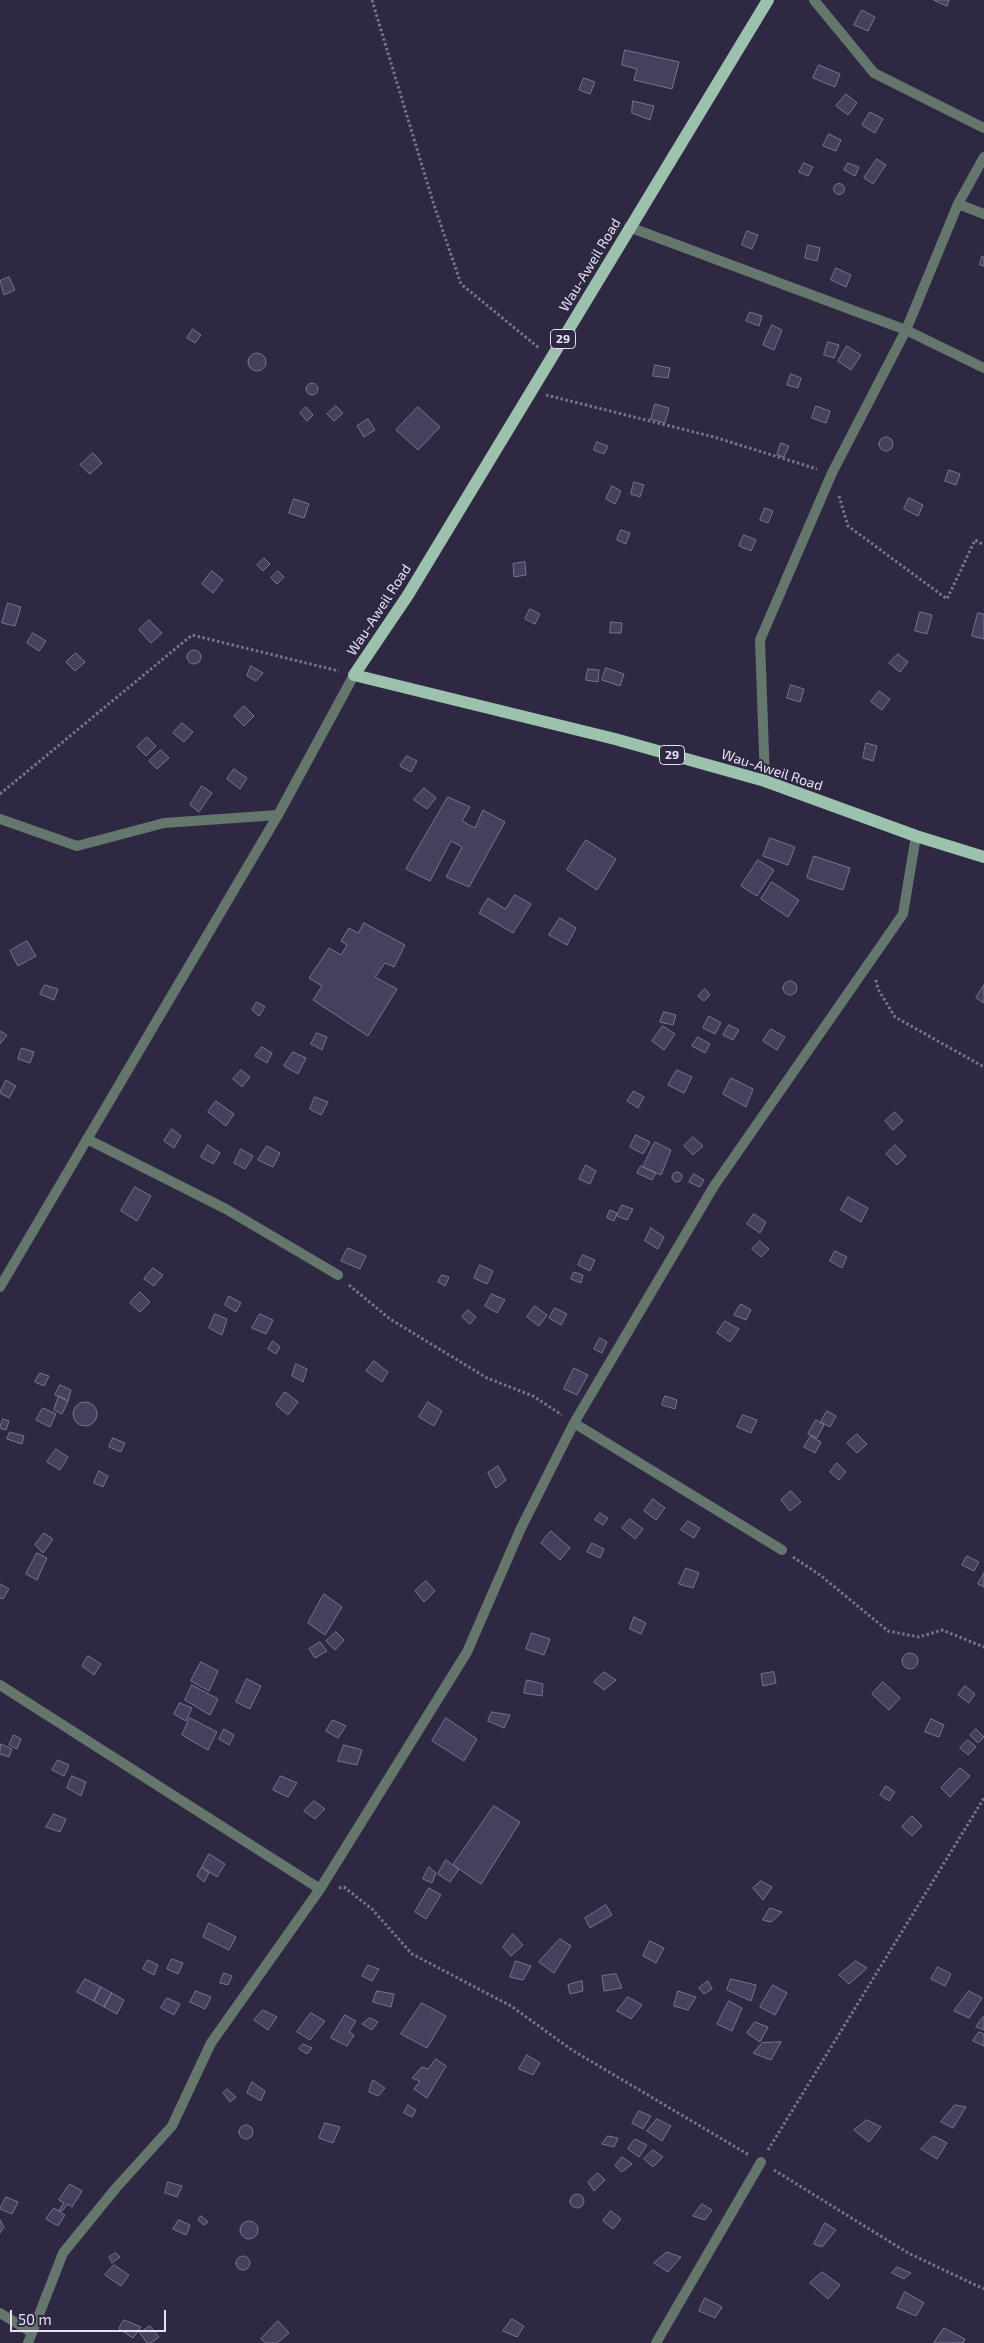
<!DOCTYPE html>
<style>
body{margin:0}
#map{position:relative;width:984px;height:2343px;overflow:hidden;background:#2e2843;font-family:"Exo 2",sans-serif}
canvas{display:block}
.scale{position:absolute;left:10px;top:2310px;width:156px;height:22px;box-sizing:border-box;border:2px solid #e4e1f2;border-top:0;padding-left:6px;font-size:15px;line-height:18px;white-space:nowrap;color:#e4e1f2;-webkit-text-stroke:4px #2e2843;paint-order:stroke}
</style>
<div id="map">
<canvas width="984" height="2343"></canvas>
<div class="scale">50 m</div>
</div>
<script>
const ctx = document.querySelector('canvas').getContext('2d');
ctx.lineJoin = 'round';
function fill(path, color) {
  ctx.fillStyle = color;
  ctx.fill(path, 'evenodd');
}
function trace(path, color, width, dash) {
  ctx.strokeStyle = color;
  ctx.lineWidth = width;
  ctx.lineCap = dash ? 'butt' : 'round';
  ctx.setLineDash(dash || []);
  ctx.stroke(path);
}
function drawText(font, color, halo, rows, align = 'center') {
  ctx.font = font + ' "Exo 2",sans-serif';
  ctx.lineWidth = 4;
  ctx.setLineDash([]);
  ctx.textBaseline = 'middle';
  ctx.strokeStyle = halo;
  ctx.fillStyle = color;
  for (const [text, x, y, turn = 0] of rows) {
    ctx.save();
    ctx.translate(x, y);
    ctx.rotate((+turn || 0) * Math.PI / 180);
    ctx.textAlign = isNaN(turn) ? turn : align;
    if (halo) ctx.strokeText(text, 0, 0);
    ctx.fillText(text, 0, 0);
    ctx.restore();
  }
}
const building = new Path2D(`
 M934,0H949L947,6Z
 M862,10L875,17L868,31L854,25Z
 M625,50L679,62L672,89L634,80L637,69L622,65Z
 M819,65L840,74L835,87L813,78Z
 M584,78L595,82L590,94L579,90Z
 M846,94L857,103L848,115L836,106Z
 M633,101L654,106L650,120L632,113Z
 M870,112L883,119L875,133L862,125Z
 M829,134L841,140L836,151L823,146Z
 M877,159L886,165L873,184L864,178Z
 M804,163L813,167L808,176L799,172Z
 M848,163L859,167L855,176L844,170Z
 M833.5 189a5.5 5.5 0 1 1 11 0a5.5 5.5 0 1 1-11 0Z
 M747,231L758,235L752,249L742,245Z
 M808,245L820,248L817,261L805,258Z
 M982,256L984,257V266L980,265Z
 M836,268L851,275L846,287L831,280Z
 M9,277L15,290L4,295L0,281Z
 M750,312L762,316L759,326L746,321Z
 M772,325L782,330L774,350L763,345Z
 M193,329L201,335L195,343L187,338Z
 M828,342L839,345L834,358L824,355Z
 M847,346L861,355L851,370L838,361Z
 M248 362a9 9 0 1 1 18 0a9 9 0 1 1-18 0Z
 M655,365L670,368L668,378L653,376Z
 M791,374L801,378L798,388L787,385Z
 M306 389a6 6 0 1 1 12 0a6 6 0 1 1-12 0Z
 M655,404L669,408L665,423L651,419Z
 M336,406L343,413L334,421L327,414Z
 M816,406L830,411L826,423L812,418Z
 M306,407L313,415L307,421L300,413Z
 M418,407L440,427L418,450L396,430Z
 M368,419L375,430L364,437L357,426Z
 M879 444a7 7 0 1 1 14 0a7 7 0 1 1-14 0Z
 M597,442L608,446L604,454L594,450Z
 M781,443L789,446L784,457L777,455Z
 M93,453L102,463L90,474L80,465Z
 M949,470L960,474L956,485L945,481Z
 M634,482L644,485L640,497L631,494Z
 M612,486L621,491L615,504L606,499Z
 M909,498L923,505L918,516L904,509Z
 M294,499L309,504L304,518L289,513Z
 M765,508L773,511L768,523L760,520Z
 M621,530L630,533L626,544L617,540Z
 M744,535L756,540L751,551L739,546Z
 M264,558L270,564L263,571L257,565Z
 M525,562L526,575L514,577L513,564Z
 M212,571L223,580L213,593L202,584Z
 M278,571L284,577L277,584L271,578Z
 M8,603L21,607L15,626L2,623Z
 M530,609L540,614L535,624L525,619Z
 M920,612L932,615L927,634L915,631Z
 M978,613L984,614V639L972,636Z
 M149,620L162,633L151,643L139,630Z
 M611,622L622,623L621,633H610Z
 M33,633L46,641L39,651L27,643Z
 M187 657a7 7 0 1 1 14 0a7 7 0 1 1-14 0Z
 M76,653L85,662L75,671L66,662Z
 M898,654L908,662L900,672L889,663Z
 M251,666L263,673L256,681L247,676Z
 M606,668L624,674L620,686L602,680Z
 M588,669L599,670L598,682L586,680Z
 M791,685L804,689L800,702L787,698Z
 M879,691L890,699L882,710L871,702Z
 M244,706L254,716L244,726L234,716Z
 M182,723L193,732L184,742L173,733Z
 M147,737L156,746L146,756L137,747Z
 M866,743L877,746L873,761L863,758Z
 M161,750L169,758L157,769L149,761Z
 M407,756L417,761L411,772L400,766Z
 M234,769L247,778L240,789L227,779Z
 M202,786L212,793L199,812L190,805Z
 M424,788L436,798L427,809L414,800Z
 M448,797L470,807L462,821L475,828L483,810L505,822L469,887L446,877L462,847L451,841L430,881L406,869Z
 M770,838L795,847L788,865L763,856Z
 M586,840L616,859L597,890L567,870Z
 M814,856L850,868L843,890L807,878Z
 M758,860L774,870L757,896L741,886Z
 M772,882L799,900L788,917L761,899Z
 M515,895L531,904L513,933L479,913L488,898L505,909Z
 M560,918L576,928L567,945L549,935Z
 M364,923L405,945L394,967L385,963L375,977L397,989L368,1036L313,1000L322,986L309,978L329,948L341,955L347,945L341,941L349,928L358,933Z
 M27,941L36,956L18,966L10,951Z
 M783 988a7 7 0 1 1 14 0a7 7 0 1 1-14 0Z
 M45,985L58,989L54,1000L40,994Z
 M984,985V1003L976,998Z
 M705,989L710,995L704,1001L698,996Z
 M257,1002L265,1007L259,1016L252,1010Z
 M664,1012L676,1015L673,1025L660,1022Z
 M709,1016L721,1023L715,1034L703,1028Z
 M729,1025L739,1030L733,1040L723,1035Z
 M663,1026L675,1034L664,1050L652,1041Z
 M771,1029L785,1037L777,1050L763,1041Z
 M0,1031L7,1035L0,1044Z
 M317,1033L327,1037L322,1050L311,1044Z
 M698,1037L710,1044L705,1053L692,1046Z
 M262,1047L272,1053L267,1063L255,1056Z
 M22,1048L34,1052L30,1063L18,1059Z
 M293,1052L306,1058L298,1074L284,1066Z
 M241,1070L250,1077L242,1087L233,1079Z
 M677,1070L692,1077L684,1093L668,1085Z
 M731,1078L753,1089L746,1107L723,1094Z
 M6,1080L16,1086L9,1098L0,1093Z
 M634,1091L644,1097L638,1108L627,1101Z
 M315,1097L328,1102L321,1115L310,1109Z
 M216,1101L234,1114L226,1126L208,1112Z
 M895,1112L903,1121L893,1130L885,1121Z
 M172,1129L181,1136L174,1148L164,1141Z
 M636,1135L650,1142L643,1154L630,1147Z
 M693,1137L703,1146L693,1155L684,1146Z
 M655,1142L671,1150L661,1175L643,1167Z
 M208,1145L220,1153L213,1164L201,1157Z
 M895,1145L906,1156L897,1165L886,1154Z
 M267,1146L280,1153L273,1167L258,1160Z
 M241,1149L253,1156L245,1169L234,1163Z
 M586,1165L596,1171L590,1184L579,1179Z
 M641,1166L656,1173L652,1180L637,1173Z
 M672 1177a5 5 0 1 1 10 0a5 5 0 1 1-10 0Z
 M694,1174L704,1180L700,1187L689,1182Z
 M135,1187L151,1196L137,1221L121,1211Z
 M848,1197L868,1208L861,1222L841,1210Z
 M622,1205L633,1209L627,1220L617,1216Z
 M610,1210L617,1213L614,1221L607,1218Z
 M754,1214L766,1222L760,1233L747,1224Z
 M651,1228L664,1237L658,1249L645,1241Z
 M760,1241L769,1249L761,1257L752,1249Z
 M348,1248L366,1256L360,1269L341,1261Z
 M835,1251L847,1257L842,1268L830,1261Z
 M583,1255L595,1260L590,1271L578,1265Z
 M480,1265L493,1271L487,1284L474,1278Z
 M153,1268L163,1275L154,1286L144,1279Z
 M574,1272L583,1275L581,1283L571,1279Z
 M442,1275L449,1277L445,1286L438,1282Z
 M140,1292L150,1302L140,1312L130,1303Z
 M492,1294L505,1300L497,1313L485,1306Z
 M229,1296L241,1303L236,1312L225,1305Z
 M741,1304L751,1310L746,1320L734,1315Z
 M535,1306L547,1315L539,1326L527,1317Z
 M555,1308L567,1314L561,1325L549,1318Z
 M468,1310L476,1317L470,1324L462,1317Z
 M215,1314L227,1319L222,1335L209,1328Z
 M260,1314L273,1320L266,1334L252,1328Z
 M725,1321L739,1329L730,1342L717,1333Z
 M600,1338L607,1342L602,1353L594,1349Z
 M273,1341L280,1347L276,1354L268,1349Z
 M374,1361L388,1372L382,1382L366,1371Z
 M296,1364L307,1369L303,1382L292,1376Z
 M574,1368L588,1375L577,1395L564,1389Z
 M40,1373L49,1376L44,1386L35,1382Z
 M60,1385L71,1390L68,1401L55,1395Z
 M285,1392L298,1402L288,1415L276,1405Z
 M59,1396L68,1401L62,1414L54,1410Z
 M665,1396L677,1400L675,1409L662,1405Z
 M428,1402L442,1411L434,1426L419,1417Z
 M73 1414a12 12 0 1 1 24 0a12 12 0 1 1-24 0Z
 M43,1408L56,1414L50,1427L36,1420Z
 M827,1411L836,1416L830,1427L821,1422Z
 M743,1415L757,1420L751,1433L737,1427Z
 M3,1419L9,1421L6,1430L0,1428Z
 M816,1420L824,1425L817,1438L808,1434Z
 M10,1432L24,1436L22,1444L7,1439Z
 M857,1434L867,1444L857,1453L847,1443Z
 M811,1436L821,1442L815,1453L804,1447Z
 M113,1438L125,1443L121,1452L109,1447Z
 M56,1449L68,1457L60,1470L47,1462Z
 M837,1463L846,1472L839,1480L830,1472Z
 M498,1466L506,1480L496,1488L488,1473Z
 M99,1471L108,1476L103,1487L94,1483Z
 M791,1491L801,1502L790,1511L781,1500Z
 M653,1499L665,1508L656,1520L644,1511Z
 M600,1513L608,1518L603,1525L595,1520Z
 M630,1519L643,1529L635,1539L622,1528Z
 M688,1521L700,1528L694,1538L681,1530Z
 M551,1531L570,1548L560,1560L541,1543Z
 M44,1533L53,1539L43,1553L35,1545Z
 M592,1543L604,1549L600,1558L587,1552Z
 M37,1553L47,1558L37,1580L26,1574Z
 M967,1556L979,1562L974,1571L962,1565Z
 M686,1568L699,1573L693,1588L679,1584Z
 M984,1573V1587L978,1584Z
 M426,1581L435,1591L424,1602L415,1591Z
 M0,1584L9,1589L3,1599L0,1598Z
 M324,1594L342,1607L325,1635L308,1623Z
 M634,1617L646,1623L641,1634L630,1629Z
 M336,1632L344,1640L335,1650L326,1641Z
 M532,1633L550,1639L544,1655L526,1649Z
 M320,1642L327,1651L315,1658L309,1649Z
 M902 1661a8 8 0 1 1 16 0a8 8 0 1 1-16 0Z
 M88,1656L101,1664L94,1675L82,1666Z
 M201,1662L218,1671L209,1691L191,1681Z
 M604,1672L616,1680L604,1690L594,1682Z
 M774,1672L776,1683L763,1686L761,1674Z
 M247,1679L261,1686L250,1709L236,1702Z
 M527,1680L543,1684L542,1696L524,1693Z
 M883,1682L900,1698L889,1710L872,1694Z
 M192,1685L218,1699L210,1715L185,1700Z
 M965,1686L975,1694L969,1703L958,1695Z
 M180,1703L192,1708L186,1721L174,1714Z
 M492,1712L510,1715L504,1728L488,1721Z
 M190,1718L217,1732L208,1750L182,1735Z
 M446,1718L477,1739L464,1761L432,1741Z
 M931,1719L944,1725L939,1737L925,1732Z
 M333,1720L346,1726L338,1738L326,1731Z
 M224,1729L234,1735L229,1745L219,1739Z
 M976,1729L984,1737L978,1743L970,1735Z
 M14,1735L21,1739L17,1749L9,1745Z
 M968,1740L976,1747L968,1755L960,1748Z
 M1,1744L12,1749L9,1757L0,1754Z
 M344,1745L362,1750L357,1765L338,1761Z
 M58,1760L69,1765L64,1776L52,1770Z
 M960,1768L970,1776L950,1797L941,1788Z
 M72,1776L86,1782L81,1796L67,1788Z
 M281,1776L297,1783L288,1797L273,1790Z
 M886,1786L895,1792L889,1801L880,1795Z
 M314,1801L325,1809L315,1819L304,1811Z
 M494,1806L520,1822L481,1884L453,1865Z
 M54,1814L66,1819L60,1832L46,1827Z
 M912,1816L922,1826L912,1836L902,1827Z
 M209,1854L225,1864L217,1877L202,1867Z
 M446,1860L459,1869L450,1882L438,1874Z
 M202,1867L209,1873L204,1882L197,1876Z
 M429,1867L436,1873L432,1883L423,1879Z
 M761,1881L772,1887L763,1900L753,1888Z
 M429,1888L441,1895L426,1919L415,1912Z
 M606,1905L612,1915L590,1928L585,1918Z
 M770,1908L782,1912L771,1922L763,1920Z
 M209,1923L236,1937L229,1950L203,1937Z
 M513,1934L523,1945L511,1956L503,1947Z
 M560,1939L571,1946L554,1973L539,1962Z
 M650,1941L664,1948L656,1963L643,1956Z
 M172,1959L183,1963L178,1974L167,1969Z
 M148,1960L158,1965L154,1975L143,1969Z
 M516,1961L531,1966L523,1980L510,1977Z
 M856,1961L867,1968L849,1984L839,1975Z
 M368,1965L379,1969L372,1981L362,1976Z
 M938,1967L951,1974L945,1986L931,1979Z
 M224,1973L232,1976L228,1985L220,1983Z
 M616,1974L622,1988L604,1991L602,1976Z
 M85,1979L101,1987L94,2001L77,1992Z
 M731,1979L756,1985L751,2001L727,1990Z
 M582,1981L583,1991L570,1994L568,1985Z
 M708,1981L712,1989L704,1994L699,1988Z
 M773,1985L787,1993L775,2015L760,2007Z
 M101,1987L112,1993L104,2007L94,2001Z
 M196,1991L211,1997L205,2009L190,2002Z
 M377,1991L394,1994L391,2007L373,2002Z
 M678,1991L696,1997L688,2010L674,2006Z
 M969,1991L982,1998L969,2018L954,2011Z
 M112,1993L124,2000L117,2014L104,2007Z
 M628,1997L642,2005L631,2019L617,2011Z
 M167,1998L180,2004L174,2015L161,2008Z
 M729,2001L742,2008L732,2031L717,2024Z
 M422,2003L446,2016L427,2048L401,2034Z
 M263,2010L277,2017L268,2030L254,2020Z
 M311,2013L325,2021L310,2040L297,2032Z
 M345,2015L356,2021L349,2032L354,2035L347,2046L331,2038Z
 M983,2017H984V2030L976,2027Z
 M370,2018L378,2022L372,2030L362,2024Z
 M755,2022L768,2027L760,2042L747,2033Z
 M979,2032L984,2034V2046L973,2041Z
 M781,2042L771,2060L753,2053L762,2043Z
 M303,2044L312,2048L307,2054L299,2049Z
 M527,2055L540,2063L533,2075L519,2069Z
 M436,2059L446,2066L427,2098L414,2089L420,2081L412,2078L422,2067L428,2069Z
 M373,2080L385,2088L378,2096L369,2092Z
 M252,2082L265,2091L261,2101L247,2093Z
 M227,2089L236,2097L230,2102L223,2093Z
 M408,2105L416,2110L412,2117L404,2113Z
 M955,2105L966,2107L953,2128L941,2122Z
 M639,2111L651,2116L643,2129L632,2123Z
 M657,2119L671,2126L662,2141L647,2131Z
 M867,2120L881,2127L869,2142L854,2130Z
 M325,2123L340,2127L333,2143L319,2138Z
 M239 2132a7 7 0 1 1 14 0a7 7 0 1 1-14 0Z
 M608,2136L618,2138L614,2147L602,2144Z
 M934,2136L947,2143L937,2159L921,2149Z
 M635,2139L647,2145L639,2157L628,2149Z
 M653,2150L663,2157L653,2167L644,2159Z
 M622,2157L632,2164L622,2172L615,2166Z
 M598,2173L605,2180L594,2191L588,2182Z
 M168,2182L182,2186L177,2197L165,2193Z
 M70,2184L82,2191L72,2207L68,2204L62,2211L59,2210L64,2203L59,2200Z
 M570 2201a7 7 0 1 1 14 0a7 7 0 1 1-14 0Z
 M6,2197L18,2202L12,2214L0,2209Z
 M702,2204L712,2210L705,2220L693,2216Z
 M54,2208L65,2215L58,2226L46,2219Z
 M611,2211L621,2219L613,2229L603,2221Z
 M201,2216L208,2222L204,2225L198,2220Z
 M0,2220L4,2227L0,2233Z
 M179,2220L190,2225L186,2235L173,2229Z
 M240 2230a9 9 0 1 1 18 0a9 9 0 1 1-18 0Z
 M825,2223L836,2230L822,2247L814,2244Z
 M667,2252L681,2257L668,2272L654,2263Z
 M116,2253L120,2257L112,2263L109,2257Z
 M236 2263a7 7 0 1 1 14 0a7 7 0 1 1-14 0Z
 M114,2265L129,2275L121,2286L105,2275Z
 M897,2267L911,2273L904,2279L892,2273Z
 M822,2272L840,2285L828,2299L810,2283Z
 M905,2292L924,2303L916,2316L897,2308Z
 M705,2298L722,2307L715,2318L699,2311Z
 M512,2319L524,2326L517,2337L503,2331Z
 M124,2320L141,2327L133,2338L119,2329Z
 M278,2321L289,2333L277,2343H266L261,2339Z
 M150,2326L159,2337L151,2343H147L140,2333Z
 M944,2328L965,2339L963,2343H934Z`);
const path = new Path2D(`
 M372,0L433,202L461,284L539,348
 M546,395L714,437L817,469
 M839,496L848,526L947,599L975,540L984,545
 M0,794L192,635L339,671
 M876,980L878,989L895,1017L984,1067
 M349,1285L390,1319L487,1378L533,1396L562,1415
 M793,1557L820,1575L888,1631L919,1637L942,1630L984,1647
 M339,1888L344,1887L372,1909L412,1954L511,2006L572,2050L749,2155
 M768,2150L984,1798
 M774,2170L908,2253L984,2289`);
const minor = new Path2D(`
 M814,0L874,73L984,128
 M958,204L984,214
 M629,227L906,330L984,368
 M765,781L760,640L832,473L906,330L958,204L984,157
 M0,819L77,846L164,823L278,815
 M87,1139L226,1209L338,1275
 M574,1423L782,1550
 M0,1685L320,1889
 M0,2313L31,2332
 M28,2343L63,2253L116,2188L172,2126L211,2043L320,1889L467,1652L521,1528L574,1423L714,1186L903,914L916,836
 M656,2343L761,2162`);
const tertiary = new Path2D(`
 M0,1287L278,815L354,675`);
const primary = new Path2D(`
 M768,0L408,595L354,675L615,739L765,781L916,836L984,857`);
const shields = [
 [563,339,25],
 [672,755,25]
];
const shieldNames = [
 ["29",563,339],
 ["29",672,755]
];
const streetNames = [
 ["Wau-Aweil Road",590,265,-59],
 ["Wau-Aweil Road",379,610,-57],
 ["Wau-Aweil Road",772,770,18]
];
fill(building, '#46405c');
trace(building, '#787392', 1);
trace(path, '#78748a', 3, [2.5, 2.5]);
trace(minor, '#65776d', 10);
trace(tertiary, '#65776d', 10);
trace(primary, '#9cc1ad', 12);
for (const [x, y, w] of shields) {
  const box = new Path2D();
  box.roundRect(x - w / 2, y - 9.5, w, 19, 4);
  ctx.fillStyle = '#2e2843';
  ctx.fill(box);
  trace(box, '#e4e1f2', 1);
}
drawText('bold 12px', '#e4e1f2', null, shieldNames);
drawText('14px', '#e4e1f2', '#2e2843', streetNames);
</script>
